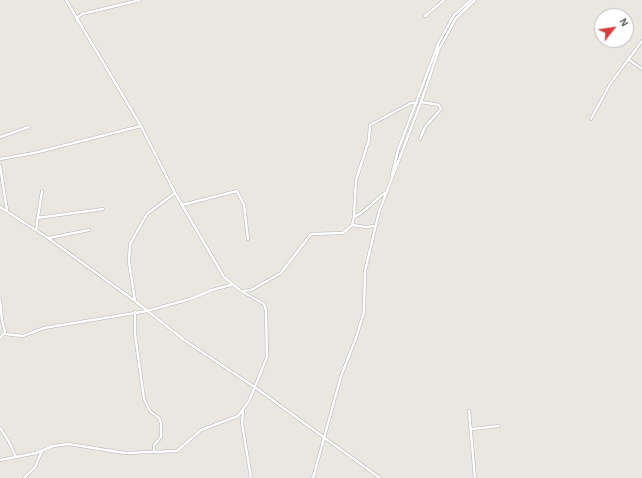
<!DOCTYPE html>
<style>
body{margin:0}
#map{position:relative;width:642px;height:478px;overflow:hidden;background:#eae7e0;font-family:"Alegreya Sans",sans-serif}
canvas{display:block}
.north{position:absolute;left:594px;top:8px;width:40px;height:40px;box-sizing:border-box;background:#fff;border:1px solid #bdbebf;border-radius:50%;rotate:60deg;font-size:11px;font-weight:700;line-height:16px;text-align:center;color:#595c5f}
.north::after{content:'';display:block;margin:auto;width:14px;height:18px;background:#d43e3d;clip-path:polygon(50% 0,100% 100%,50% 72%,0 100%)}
</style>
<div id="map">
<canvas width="642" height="478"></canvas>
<div class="north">N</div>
</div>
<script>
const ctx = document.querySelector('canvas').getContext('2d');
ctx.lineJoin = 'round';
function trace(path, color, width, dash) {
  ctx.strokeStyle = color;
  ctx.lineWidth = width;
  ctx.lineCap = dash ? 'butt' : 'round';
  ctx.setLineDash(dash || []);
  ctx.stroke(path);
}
const minor = new Path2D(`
 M425,16L444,0
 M77,21L78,17L82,14L140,0
 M628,59L642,69
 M591,119L610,84L642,41
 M0,137L29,127
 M420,139L425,127L441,109L439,105L421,102
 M0,159L34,153L141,126
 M0,166L7,210
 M392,175L398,150L439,42L454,15L471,0
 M182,205L237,191L244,205L248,239
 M0,207L48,238L135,301L184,340L256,388L380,478
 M354,217C366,212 374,200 385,193
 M37,218L103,209
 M352,225L366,227L375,226
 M36,230L42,191
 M49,238L89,230
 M243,291L251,290L281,273L311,234L343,233L352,225L354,217L356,180L369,140L370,125L411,103H417
 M0,300L2,320L5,332L0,338
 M135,301L129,262L130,244L147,214L175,193
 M135,312V334L144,399L150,411L159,418L161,423V437L154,445V452
 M5,334L23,336L44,328L147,311L190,299L212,290L231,285
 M469,411L475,478
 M243,412L242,423L251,478
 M0,428L8,440L16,457
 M472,429L499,426
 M0,460L36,453L53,446L68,444L125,453L177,451L201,430L238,416L249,401L267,357L266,310L264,304L241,291L224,277L175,193L141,126L66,0
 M24,478L35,467L42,451
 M313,478L341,376L356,338L364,312L365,271L379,212L421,102L439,49L456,18L475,0`);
trace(minor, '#b1b3b6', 3.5);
trace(minor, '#fff', 2.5);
</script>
